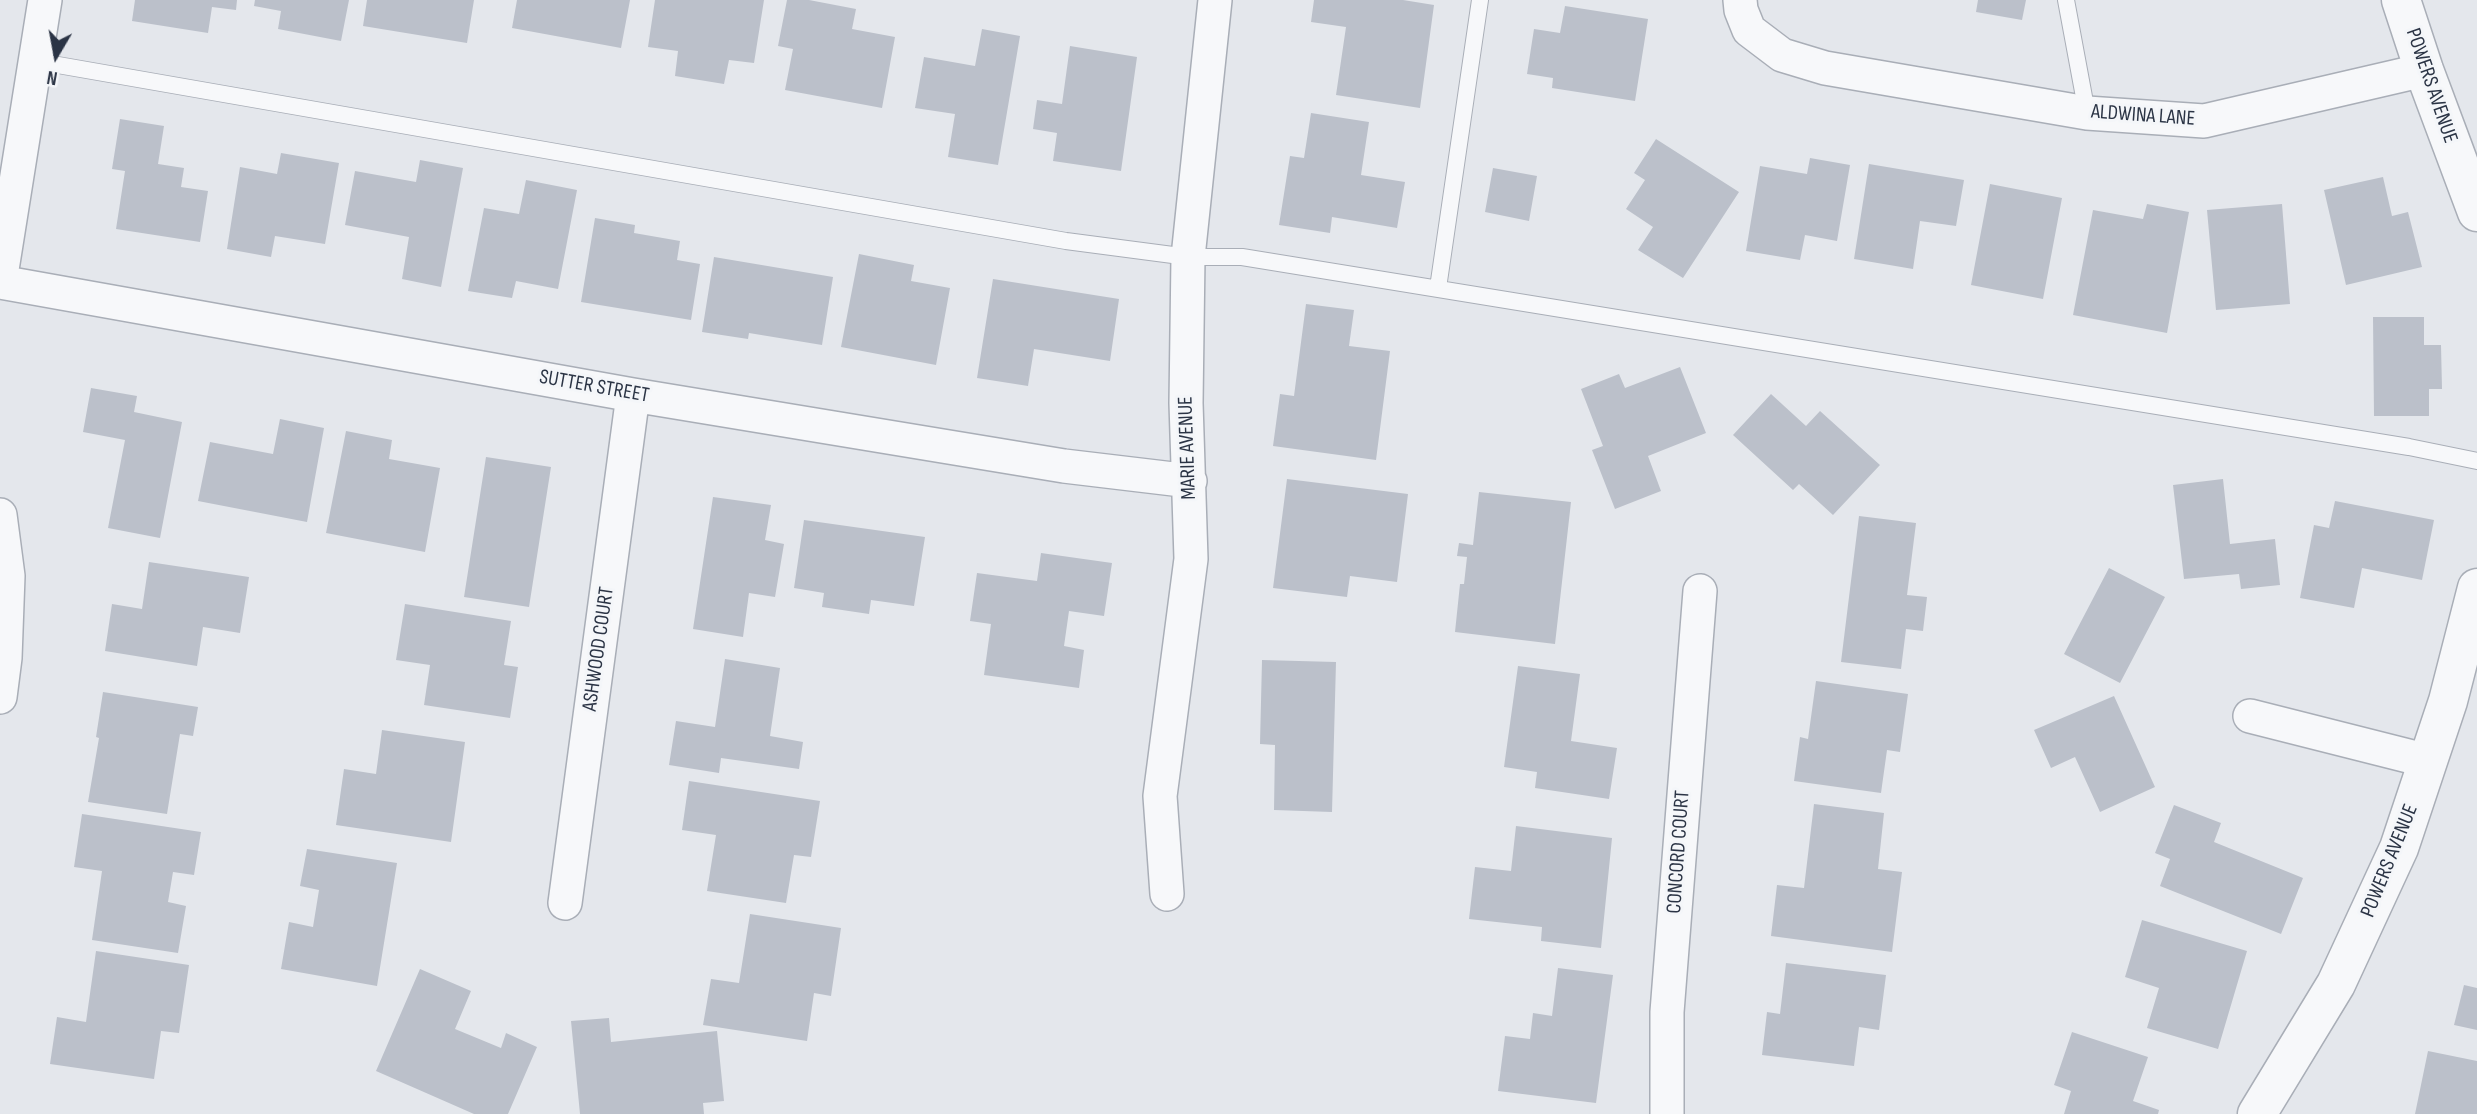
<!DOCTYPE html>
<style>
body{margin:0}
#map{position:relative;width:2477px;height:1114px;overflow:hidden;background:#e4e7ec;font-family:"Sofia Sans Condensed",sans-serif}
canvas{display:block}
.north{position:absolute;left:21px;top:21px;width:70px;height:70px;-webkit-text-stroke:5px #f4f6f9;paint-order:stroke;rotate:190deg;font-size:19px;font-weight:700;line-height:28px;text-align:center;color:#2b3445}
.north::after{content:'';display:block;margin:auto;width:24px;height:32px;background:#2b3445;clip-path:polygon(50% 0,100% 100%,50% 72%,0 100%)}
</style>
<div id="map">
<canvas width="2477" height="1114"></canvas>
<div class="north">N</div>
</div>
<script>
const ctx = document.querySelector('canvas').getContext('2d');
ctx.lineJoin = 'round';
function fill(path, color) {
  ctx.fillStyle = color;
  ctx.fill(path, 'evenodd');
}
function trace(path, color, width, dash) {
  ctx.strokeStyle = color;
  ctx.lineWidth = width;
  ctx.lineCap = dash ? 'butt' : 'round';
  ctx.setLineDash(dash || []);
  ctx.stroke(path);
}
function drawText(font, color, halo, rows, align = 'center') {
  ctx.font = font + ' "Sofia Sans Condensed",sans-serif';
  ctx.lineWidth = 6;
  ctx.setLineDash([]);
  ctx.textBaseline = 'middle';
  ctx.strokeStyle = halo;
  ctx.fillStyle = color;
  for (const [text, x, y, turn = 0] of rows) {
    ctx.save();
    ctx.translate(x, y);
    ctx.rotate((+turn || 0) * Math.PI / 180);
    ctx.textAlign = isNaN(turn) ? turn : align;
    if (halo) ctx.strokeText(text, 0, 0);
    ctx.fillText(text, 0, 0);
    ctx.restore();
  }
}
const building = new Path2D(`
 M135,0H237L236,10L212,7L208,33L132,21Z
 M255,0H349L341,41L278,29L281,11L254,6Z
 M367,0H474L467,43L363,26Z
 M517,0H630L621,48L512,28Z
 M655,0H764L754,63L729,60L724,84L675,76L678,51L648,47Z
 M787,0H809L856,9L852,29L895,37L882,108L785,90L793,49L778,46Z
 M1314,0H1403L1434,5L1420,108L1336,95L1346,27L1311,22Z
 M1978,0H2026L2022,20L1976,12Z
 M1565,6L1648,19L1635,101L1552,88L1553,78L1527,74L1534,29L1560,33Z
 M982,29L1020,36L998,165L948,157L955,114L915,108L924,57L975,66Z
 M1070,46L1137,57L1121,171L1053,161L1057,133L1033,129L1037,100L1062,104Z
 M1311,113L1369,122L1361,175L1405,182L1397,228L1332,217L1330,233L1279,225L1290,156L1304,158Z
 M120,119L164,126L158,164L184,168L181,187L208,191L200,242L116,229L125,171L112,169Z
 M1656,139L1739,192L1683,278L1638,250L1653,227L1626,209L1645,180L1634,173Z
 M281,153L339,163L325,244L275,236L271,257L227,249L240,167L277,174Z
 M1810,158L1850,165L1837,241L1805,235L1800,260L1746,251L1760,166L1807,174Z
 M420,160L463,168L441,287L402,279L409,237L345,225L355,171L416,182Z
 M1869,164L1964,180L1956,226L1920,221L1913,269L1854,259Z
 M1493,168L1537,176L1529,221L1485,212Z
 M2383,177L2392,216L2408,212L2422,267L2346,285L2324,190Z
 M526,180L577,190L558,289L516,281L512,298L468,291L484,208L519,214Z
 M1990,184L2062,198L2043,299L1971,285Z
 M2147,204L2189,212L2167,333L2073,315L2093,210L2143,219Z
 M2282,204L2290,304L2216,310L2207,210Z
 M595,218L635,225L634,233L680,241L677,260L700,264L691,320L581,302Z
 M859,254L914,265L911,281L950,288L936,365L841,347Z
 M714,257L833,277L822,345L749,333L748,339L702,332Z
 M993,279L1119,299L1110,361L1034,349L1028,386L977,378Z
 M1306,304L1354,310L1349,346L1390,351L1376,460L1273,446L1280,394L1294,396Z
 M2373,317H2424V345H2441L2442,389H2429V416H2374Z
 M1680,367L1706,433L1648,456L1661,491L1615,509L1592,450L1603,446L1581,389L1619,374L1625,388Z
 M91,388L137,396L134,412L182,422L160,538L108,528L125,440L83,432Z
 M1771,394L1806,426L1820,411L1880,465L1833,515L1799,484L1793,490L1733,435Z
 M280,419L324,428L307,522L198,501L210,442L273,454Z
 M346,431L392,440L389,459L440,468L425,552L326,533Z
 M486,457L551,467L529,607L464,597Z
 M1287,479L1408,494L1397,582L1350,576L1347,597L1273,588Z
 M2223,479L2230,544L2275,539L2280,585L2241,589L2239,574L2184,579L2173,485Z
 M1479,492L1571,502L1555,644L1455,632L1460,584H1464L1467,557L1457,556L1459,543L1473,545Z
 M713,497L771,505L765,540L784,544L775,597L749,593L743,637L693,629Z
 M2335,501L2434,520L2422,580L2362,568L2354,608L2300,598L2314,525L2329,528Z
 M1859,516L1916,523L1907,595L1927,597L1923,631L1906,629L1901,669L1841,662Z
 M804,520L925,537L914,606L871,600L869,614L822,607L824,593L794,588Z
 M1041,553L1112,563L1104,616L1069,611L1064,646L1084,650L1079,688L984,675L991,624L970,621L977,573L1037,581Z
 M149,562L249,577L240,633L203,627L197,666L105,651L112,604L142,609Z
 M2109,568L2165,597L2120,683L2064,654Z
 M405,604L511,621L504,665L518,667L510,718L424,705L430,665L396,660Z
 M725,659L780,668L770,736L803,742L799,769L721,758L719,773L669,765L676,721L715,727Z
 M1262,660L1336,662L1332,812L1274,810L1275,745L1260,744Z
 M1518,666L1580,674L1571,741L1617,748L1609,799L1535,788L1537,772L1504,767Z
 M1816,681L1908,694L1900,752L1887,750L1881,793L1794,781L1800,737L1808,739Z
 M103,692L198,707L193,736L180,734L167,814L88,802L99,738L96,737Z
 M2114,696L2155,787L2100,812L2075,757L2051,768L2034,730Z
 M382,730L465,742L451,842L336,825L344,769L376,774Z
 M689,781L820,801L811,857L794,855L786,903L707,891L716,835L682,830Z
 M1814,804L1884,813L1878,869L1902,872L1892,952L1771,936L1777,885L1804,888Z
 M2174,805L2221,823L2214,842L2303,878L2281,934L2160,886L2170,859L2155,853Z
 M82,814L201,832L194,875L173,872L168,902L186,906L178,953L92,940L102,871L74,867Z
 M1516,826L1612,838L1601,948L1541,941L1542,927L1469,919L1475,867L1511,871Z
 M307,849L397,863L377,986L281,969L289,922L313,927L319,890L300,886Z
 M750,914L841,928L831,996L814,993L807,1041L703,1025L711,979L739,983Z
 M2142,920L2247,951L2218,1049L2147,1028L2159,988L2125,977Z
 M96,951L189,965L179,1033L161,1031L154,1079L50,1064L57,1017L86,1022Z
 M1786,963L1886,975L1879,1030L1859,1027L1854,1066L1762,1055L1767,1012L1780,1014Z
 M1558,968L1613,975L1596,1103L1498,1091L1505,1036L1530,1039L1533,1013L1552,1016Z
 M420,969L471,991L455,1029L501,1048L506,1033L537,1047L508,1114H474L376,1071Z
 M2464,985L2477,988V1030L2454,1025Z
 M609,1018L611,1042L717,1031L724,1101L703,1103L704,1114H580L571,1021Z
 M2072,1032L2148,1057L2133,1101L2159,1110L2158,1114H2064L2071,1091L2054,1085Z
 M2428,1051L2477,1061V1114H2415Z`);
const service = new Path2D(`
 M2066,0L2087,113
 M35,61L1066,241L1188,257H1242L2409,447L2477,461
 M1438,288L1480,0`);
const minor = new Path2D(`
 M1740,0L1741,10L1749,30L1782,55L1825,68L2087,113L2204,121L2424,70
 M0,282L633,395L1064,466L1190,481
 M0,282L45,0
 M0,515L8,576L5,658L0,697
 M2250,716L2428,761
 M1167,894L1160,796L1191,559L1186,403L1188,257L1215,0
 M565,903L633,395
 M1667,1114V1012L1700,591`);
const tertiary = new Path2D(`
 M2401,0L2424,70L2477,212
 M2257,1114L2336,984L2399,848L2448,701L2477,588`);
const streetNames = [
 ["POWERS AVENUE",2431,86,71],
 ["ALDWINA LANE",2143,116,4],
 ["SUTTER STREET",594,387,10],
 ["MARIE AVENUE",1188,448,-92],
 ["ASHWOOD COURT",599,649,-82],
 ["CONCORD COURT",1679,852,-86],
 ["POWERS AVENUE",2390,861,-68]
];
fill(building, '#bbc0ca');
trace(service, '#a9aeb7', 18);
trace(minor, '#a9aeb7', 36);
trace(tertiary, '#a9aeb7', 41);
trace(service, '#f7f8fa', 16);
trace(minor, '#f7f8fa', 33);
trace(tertiary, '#f7f8fa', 38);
drawText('21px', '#2b3445', '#f4f6f9', streetNames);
</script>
